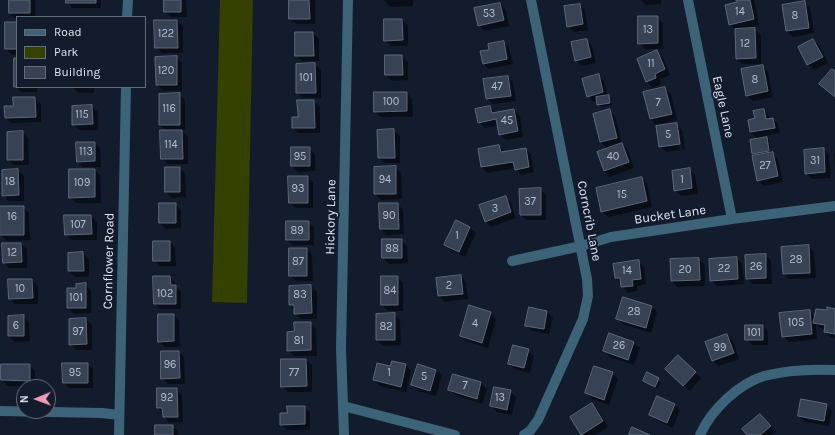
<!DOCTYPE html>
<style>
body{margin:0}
#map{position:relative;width:835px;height:435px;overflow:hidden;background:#131c2d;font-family:Karla,sans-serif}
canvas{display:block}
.legend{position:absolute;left:16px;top:16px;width:130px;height:72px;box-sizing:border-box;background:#131c2d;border:1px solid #656d7b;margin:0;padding:5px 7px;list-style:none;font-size:12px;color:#dfe6f1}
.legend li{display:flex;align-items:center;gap:8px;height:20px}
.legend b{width:20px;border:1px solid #656d7b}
.north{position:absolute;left:16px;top:379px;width:40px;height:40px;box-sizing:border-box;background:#131c2d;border:1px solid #656d7b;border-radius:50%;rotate:269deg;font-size:11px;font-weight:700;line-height:16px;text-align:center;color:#dfe6f1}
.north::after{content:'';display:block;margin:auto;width:14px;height:18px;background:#f19ab3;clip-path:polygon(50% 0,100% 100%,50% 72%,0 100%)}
</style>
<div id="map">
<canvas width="835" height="435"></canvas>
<ul class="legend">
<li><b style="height:5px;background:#3c6377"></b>Road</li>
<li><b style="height:11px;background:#344100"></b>Park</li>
<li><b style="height:11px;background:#384255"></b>Building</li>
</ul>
<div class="north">N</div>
</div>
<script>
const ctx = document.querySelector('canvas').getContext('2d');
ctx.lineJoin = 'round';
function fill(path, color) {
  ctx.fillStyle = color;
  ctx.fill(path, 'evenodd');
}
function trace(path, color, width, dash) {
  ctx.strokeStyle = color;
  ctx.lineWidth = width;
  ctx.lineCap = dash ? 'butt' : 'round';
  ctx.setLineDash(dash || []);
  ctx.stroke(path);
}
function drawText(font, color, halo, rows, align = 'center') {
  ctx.font = font + ' Karla,sans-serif';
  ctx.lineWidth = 4;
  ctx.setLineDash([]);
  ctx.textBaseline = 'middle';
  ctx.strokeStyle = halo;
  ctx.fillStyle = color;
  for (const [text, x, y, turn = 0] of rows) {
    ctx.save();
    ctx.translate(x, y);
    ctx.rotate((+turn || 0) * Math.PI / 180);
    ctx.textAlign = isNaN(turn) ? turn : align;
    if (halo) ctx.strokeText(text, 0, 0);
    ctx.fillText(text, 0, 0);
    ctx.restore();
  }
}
const green = new Path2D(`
 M220,0H253L247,303L212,302Z`);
const shadow = new Path2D(`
 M10,0H35V17H17L16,19L10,13Z
 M67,0H101V8H73L67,3Z
 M165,0H186L187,17H171L165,12Z
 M290,0H315V24H296L290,19Z
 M384,0H413V6L390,7Z
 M641,0H661V4L646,5Z
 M737,0H754L759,25L744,29H755L761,35V64H742L736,58V30L730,25L726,6L738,3Z
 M804,2L810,8L814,33L793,37L787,31Z
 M500,4L506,10L509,26L484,31L479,25Z
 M580,5L585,11L588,30L574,32L568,26Z
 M657,17L663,23V49H645L639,43Z
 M402,20L408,25V46H391L385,40Z
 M177,21L183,26V53H162L156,48Z
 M17,23V55H12L6,49Z
 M296,33H313L319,39V61H302L296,56Z
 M586,40L592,46L596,63L582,66L576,61Z
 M813,40L819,45L828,63L814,70L808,64L799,47Z
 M503,42L509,48L513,64L489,69L483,63L490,50Z
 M657,52L663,57L670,75L660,79L661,84L653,88L647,82L638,59Z
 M386,56H402L408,62V80L392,81L386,75Z
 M176,57L182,63V90L163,91L157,85L156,58Z
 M17,59V87H37V92H21L15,86Z
 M315,64L321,70V98H303L297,92Z
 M763,66L768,72L773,97L753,101L747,95Z
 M598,75L604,81L608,96L611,99L612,105L601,107L598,104V101L594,102L588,96Z
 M508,77L513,83L516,101L493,104L487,99Z
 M73,87H94V93H79Z
 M665,89L671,94L677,120L656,125L650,119L645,93Z
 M407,93L412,99L413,117H381L375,112Z
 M179,94L185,100V130H181L188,137V164H168L162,159L167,131L160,125Z
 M35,98L41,104V122L11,123L6,117L14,107Z
 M314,101L320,107V133H298L293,128L299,118Z
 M92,106L98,112V130H79L73,124Z
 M490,107L496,113L514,110L520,116L523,137L506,140L500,134L499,125L485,128L479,122Z
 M764,110L769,116L770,119H773L778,124L780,133L765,136L769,140L771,154L773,153L778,159L783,182L764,186L758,180L756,157L753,153L758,139L751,132L749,121L756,119Z
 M610,111L615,116L622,144L628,150L634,168L610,177L604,171L608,149L601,142Z
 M676,124L682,130L685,149L666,152L660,146ZM677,129H679L682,149H680Z
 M394,130L400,136V163H385L379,158Z
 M22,132L28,138L29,165H14L8,160Z
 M95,143L100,148L101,167H83L77,161Z
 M499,146L505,152L525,149L531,154L534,172L521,175L515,168L487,173L482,167L479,150Z
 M309,148L315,154V171L298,172L292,166Z
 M824,149L829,155L831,178L812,179L806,173Z
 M835,152V173L834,153Z
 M395,167L401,173L402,199L381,200L375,194Z
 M180,168L185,174L186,197L172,198L166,192Z
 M689,169L695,175L698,194L681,196L675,190Z
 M18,170L24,176V201H9L3,195Z
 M95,170L100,175L101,203H76L70,197Z
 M307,177L313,182V208H296L290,203Z
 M642,179L647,184L652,207L608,217L602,211Z
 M540,189L546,195V220H526L521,215Z
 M505,197L511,203L516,218L491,227L485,221Z
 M160,204H175L181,210V228L166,229L160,223Z
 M380,204H398L403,210L404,234L386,235L381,229Z
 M23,207L29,213L30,240L7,241L1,235Z
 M65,216H91L97,222V240H71L66,234Z
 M456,221L470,228L476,233L465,257L451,250L445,244Z
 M308,222L314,228V245H293L287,240Z
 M401,240L407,246L408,263L389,264L383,258Z
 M170,242L175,247L176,266H160L154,260Z
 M21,244L27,249V268H9L4,262Z
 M808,246L814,252L816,278L789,279L784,274Z
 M306,249L312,255L313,281H296L290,276Z
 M83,253L89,259V276L75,277L69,271Z
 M766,255L771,261L772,284H752L747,278Z
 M737,258L742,264L744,284L717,286L711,280Z
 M699,259L705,265V286L677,287L672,281Z
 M638,261L644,267L646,284L637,286L638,291L628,293L616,278Z
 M460,276L466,282L468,299L445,302L439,296L437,279Z
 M170,277L176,283V287L181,292V309H160L155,304Z
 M382,277H397L403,283V311H388L382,305Z
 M32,280L38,286V304H15L10,298Z
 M85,284L91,290V313L74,314L68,308L77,289Z
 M311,286L317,292V319H301L295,313V310L290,305Z
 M652,307L657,312L651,333L623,324L617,318Z
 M835,310V338L830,337L825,331V329L820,328L816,324L817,339L789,342L783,336L809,311L815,317Z
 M547,312L553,317L549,334L532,331L526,325Z
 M491,313L496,319L488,348L466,341L461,336Z
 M394,314L400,320L401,345L383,346L377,340Z
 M174,315L179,321L180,347H165L159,341Z
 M23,316L29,322L30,341L15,342L9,336Z
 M86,319L92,325V350H76L70,344Z
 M311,323L316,329L317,356H294L288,350L295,332Z
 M763,326L768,332V345H752L746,339Z
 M610,334L634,343L640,348L634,365L610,357L604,351Z
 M727,335L733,341L739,359L719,366L713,361L706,343Z
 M528,350L534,356L530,373L515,369L509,364Z
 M179,352L184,357L185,384H168L162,378Z
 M678,357L701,378L690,391L667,369Z
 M282,360H306L312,365V392H288L282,386Z
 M87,364L93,369V388H69L64,383Z
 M29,365L35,371V386H7L2,380Z
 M406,365L411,371L406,392L380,386L374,380L391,367Z
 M436,370L442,376L436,396L418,391L412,385Z
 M612,373L618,379L609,405L592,399L586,393Z
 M648,374L661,382L658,389L644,381Z
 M454,375L481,383L487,389L482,404L455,395L449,390Z
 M177,389L182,395L183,422L169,423L158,408Z
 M510,391L516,397L512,415L497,412L491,406Z
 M658,398L675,405L680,411L673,428L656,420L650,415Z
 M592,405L598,410L608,427L595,435H582Z
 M826,405L832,410L829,426L805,422L799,416Z
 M304,407L310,412V430H287L281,425L288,414Z
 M766,421L776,432L772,435H748Z
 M172,426L178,431V435H156Z`);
const building = new Path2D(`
 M9,0H30V13H9Z
 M66,0H96V3H66Z
 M164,0H181V12H164Z
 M289,0H309L310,19H289Z
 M736,0H750L754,19L729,25L725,5L737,2Z
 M805,1L809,28L786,31L782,5Z
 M500,3L504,20L478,26L474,8Z
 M580,4L583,24L567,27L564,6Z
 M638,16H658V43L638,44Z
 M384,19H402L403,40L384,41Z
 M154,20H177L178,48H155Z
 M5,22H17V49H5Z
 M755,28L756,58L736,59L735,29Z
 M295,32H313L314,56H295Z
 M587,39L591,57L575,61L571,42Z
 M813,39L823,57L807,65L798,47Z
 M504,41L507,59L483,64L480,51L489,50L488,44Z
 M657,50L665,69L655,74L656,78L646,82L637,59Z
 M385,55H402L403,75H385Z
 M177,56V85H156L155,57Z
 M14,58H17V87H14Z
 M315,63L316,93H296V64Z
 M763,65L768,91L746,96L741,69Z
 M832,69L835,71V97L819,84Z
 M599,74L603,92L587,97L582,79Z
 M508,76L511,96L486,99L483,79Z
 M665,87L672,114L650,119L643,92Z
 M374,92H407V111L374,112Z
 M180,93V125H159V94Z
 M609,95L610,103L597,105L596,97Z
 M13,97H35L36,117L5,118L4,106H13Z
 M297,100H314L315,128H292V117H298Z
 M92,105L93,124L72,125V106Z
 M490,106L492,113L514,109L518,131L499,135L496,119L478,123L475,109Z
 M610,109L617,138L600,142L593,114Z
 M764,109L766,119L773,118L775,128L750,132L748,120L755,118L753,111Z
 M677,123L680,144L659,147L656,126Z
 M394,129L395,158H378L377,130Z
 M160,130H182L183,159H161Z
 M23,131V160H7V132Z
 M767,137L769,151L752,154L750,140Z
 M76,142H95V161L77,162Z
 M622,143L629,162L604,171L597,152Z
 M499,145L501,152L526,148L529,167L515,170L513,162L481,167L478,149Z
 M291,147H310V166H291Z
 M824,148L825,172L805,174L804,150Z
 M773,152L778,176L757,181L752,156Z
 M396,166V194H374V167Z
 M165,167H180V192H165Z
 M690,168L692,188L674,191L672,171Z
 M18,169L19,195L2,196V170Z
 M69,169H95V197L69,198Z
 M288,176H308V203H289Z
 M642,177L647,201L601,212L596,188Z
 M541,188V215H520L519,189Z
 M506,196L511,212L485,222L479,205Z
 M159,203H176V223H159Z
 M379,203H398L399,229H380Z
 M0,206H24V235H0Z
 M64,215H91L92,234L65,235Z
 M456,220L470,227L459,252L444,245Z
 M286,221H309V240H286Z
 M382,239H402V258H382Z
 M153,241H170V261H153Z
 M2,243H21L22,262L3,263Z
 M809,245L810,273L783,274L781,247Z
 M289,248H307V276H289Z
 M83,252L84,271H68V253Z
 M766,254V278L746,279L745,255Z
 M737,257L738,279L710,281L709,259Z
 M699,258L700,280L671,281L670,259Z
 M639,260L641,279L632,280L633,286L621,287L620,278H615L613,264Z
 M461,275L463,294L438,296L436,278Z
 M153,276H170L171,285H176V304H154Z
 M381,276H398V305H381Z
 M8,279H32L33,298L9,299Z
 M86,283V308H67V288H76V284Z
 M311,285L312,313L294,314V305H289V286Z
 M623,297L652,306L646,328L616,319Z
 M469,305L491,312L482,343L460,336Z
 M529,307L547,311L544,329L525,326Z
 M827,307L835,309V334L824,332L825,325L813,323L816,309L827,310Z
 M810,310L812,334L782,337L779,313Z
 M395,313V340H376V314Z
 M158,314H174V341L158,342Z
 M24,315V336H8V316Z
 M86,318L87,344L69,345V319Z
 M294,322H311V350L287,351V332L294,331Z
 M745,325H763V340H745Z
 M609,333L634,342L628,360L603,351Z
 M727,334L734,353L712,361L705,342Z
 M513,345L529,349L524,368L508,364Z
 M161,351H179L180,378L161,379Z
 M678,355L696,372L683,386L665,369Z
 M281,359H306L307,386L281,387Z
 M392,361L406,364L401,387L373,380L377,363L390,366Z
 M62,363H88V383H63Z
 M1,364H30V381L1,380Z
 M418,364L436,370L430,391L411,385Z
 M594,366L613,372L604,400L585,393Z
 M647,372L659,378L655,387L643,381Z
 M453,374L481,382L477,399L448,390Z
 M494,387L511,390L507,410L490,406Z
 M157,388H177L178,417H163L162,408H157Z
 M657,396L675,404L667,423L649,415Z
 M801,399L827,404L824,421L798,416Z
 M592,403L603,421L581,435L570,417Z
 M287,406H305V424L280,425V413H287Z
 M760,414L771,426L760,435H747L742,429Z
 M155,425H173V435H155Z
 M632,427L650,435H629Z`);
const minor = new Path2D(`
 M688,0L732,219
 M127,17L128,0
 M512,261L581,246L611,237L732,219L835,206
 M343,406L455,435
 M0,411L102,413L119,415
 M119,435L126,87
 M344,435L341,348L348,0
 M524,435L530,431L538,420L583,319L588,296L587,279L531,0
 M700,435C711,410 738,384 764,376C786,370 813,369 835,370`);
const numberNames = [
 ["14",740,12],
 ["53",489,14],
 ["8",795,16],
 ["13",648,30],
 ["122",166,34],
 ["12",745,44],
 ["11",651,64],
 ["120",166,71],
 ["101",306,78],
 ["8",755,80],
 ["47",497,87],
 ["100",391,102],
 ["7",658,103],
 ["116",169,109],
 ["115",82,115],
 ["45",507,121],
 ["5",668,135],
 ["114",171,145],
 ["113",86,152],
 ["95",300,157],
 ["40",613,157],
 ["31",815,161],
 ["27",765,166],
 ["94",385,180],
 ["1",682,180],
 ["18",10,182],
 ["109",82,183],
 ["93",298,189],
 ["15",622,195],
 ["37",530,202],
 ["3",495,209],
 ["90",389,216],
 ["16",12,217],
 ["107",78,225],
 ["89",297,231],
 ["1",457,236],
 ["88",392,249],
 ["12",12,253],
 ["28",796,260],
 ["87",298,262],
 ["26",756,267],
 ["22",724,269],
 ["20",685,270],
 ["14",627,271],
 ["2",449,286],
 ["10",20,289],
 ["84",390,291],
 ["102",165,294],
 ["83",300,295],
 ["101",76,298],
 ["28",634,312],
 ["105",796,323],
 ["4",475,324],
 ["6",16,326],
 ["82",386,327],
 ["97",78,332],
 ["101",754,333],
 ["81",299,341],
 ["26",619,346],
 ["99",720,348],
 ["96",170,365],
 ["95",75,373],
 ["77",294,373],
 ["1",389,373],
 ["5",424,377],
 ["7",465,386],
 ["92",167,398],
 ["13",500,398]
];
const streetNames = [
 ["Eagle Lane",723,107,78],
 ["Bucket Lane",670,215,-8],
 ["Hickory Lane",331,217,-89],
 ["Corncrib Lane",589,221,79],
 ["Cornflower Road",109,261,-89]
];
fill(green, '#344100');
fill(shadow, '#0007');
fill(building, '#384255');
trace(building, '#5c687b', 1);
trace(minor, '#3c6377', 10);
drawText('11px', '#b5bdca', null, numberNames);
drawText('13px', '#dfe6f1', '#131c2d', streetNames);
</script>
